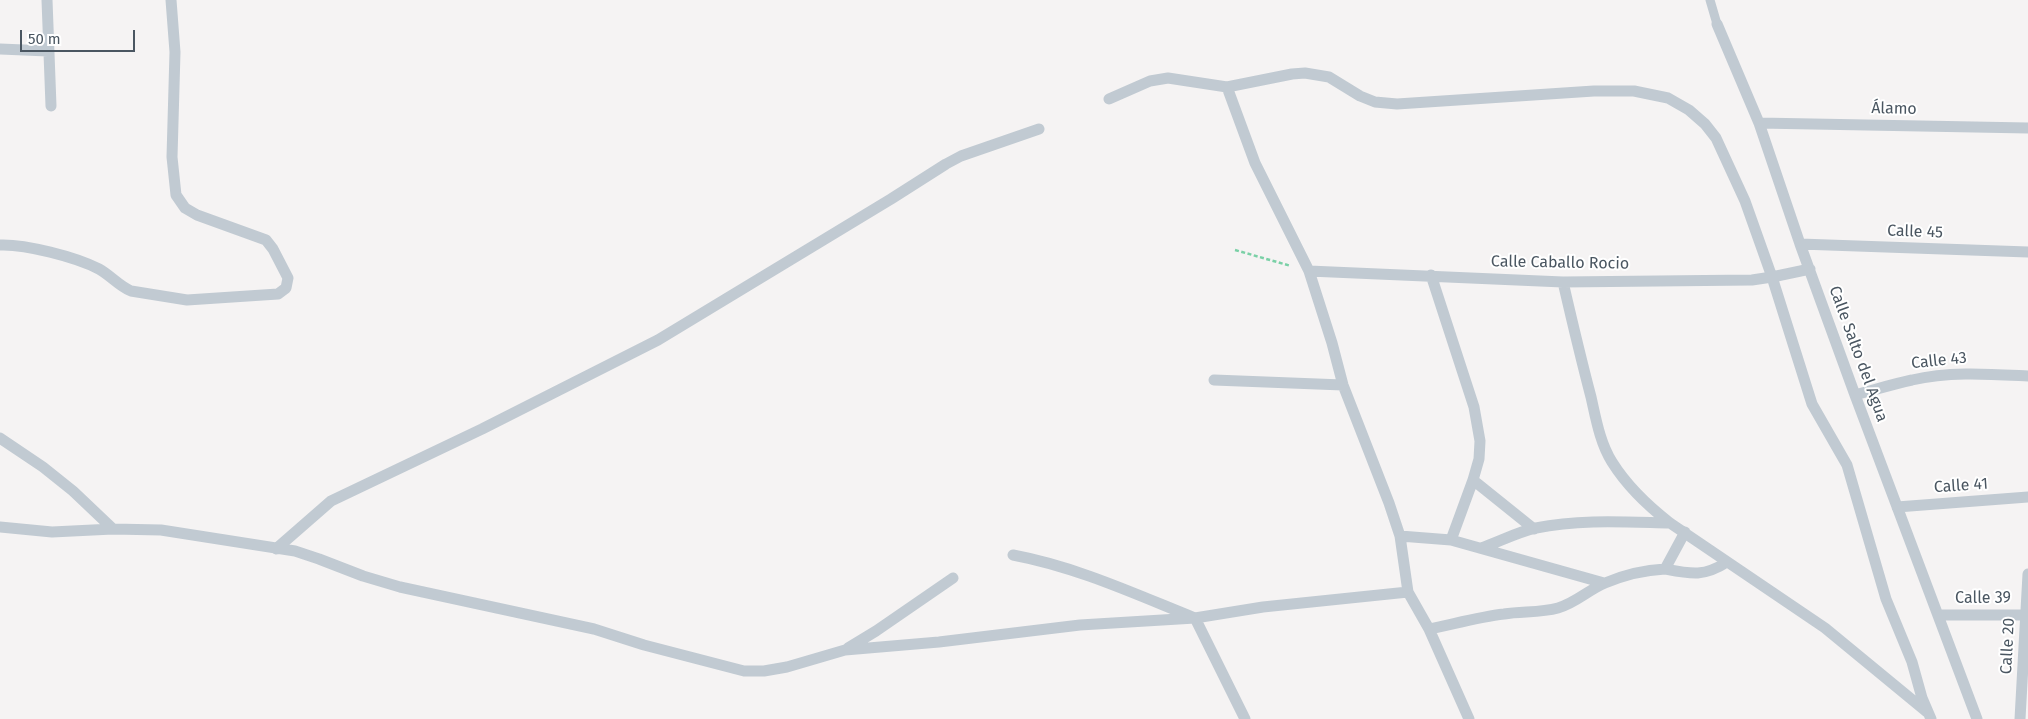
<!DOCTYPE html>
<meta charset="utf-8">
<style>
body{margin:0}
#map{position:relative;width:2028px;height:719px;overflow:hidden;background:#f5f3f3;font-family:"Fira Sans",sans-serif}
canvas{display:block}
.scale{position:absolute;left:20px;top:30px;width:115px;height:22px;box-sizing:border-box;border:2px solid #4a5661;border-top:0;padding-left:6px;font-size:15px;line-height:18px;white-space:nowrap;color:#4a5661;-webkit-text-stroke:4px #fff;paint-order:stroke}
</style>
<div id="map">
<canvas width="2028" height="719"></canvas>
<div class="scale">50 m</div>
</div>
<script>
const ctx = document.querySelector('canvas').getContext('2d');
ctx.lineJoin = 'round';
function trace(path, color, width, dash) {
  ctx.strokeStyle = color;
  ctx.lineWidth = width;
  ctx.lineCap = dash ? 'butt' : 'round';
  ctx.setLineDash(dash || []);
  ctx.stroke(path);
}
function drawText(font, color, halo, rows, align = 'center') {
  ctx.font = font + ' "Fira Sans",sans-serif';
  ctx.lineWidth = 4;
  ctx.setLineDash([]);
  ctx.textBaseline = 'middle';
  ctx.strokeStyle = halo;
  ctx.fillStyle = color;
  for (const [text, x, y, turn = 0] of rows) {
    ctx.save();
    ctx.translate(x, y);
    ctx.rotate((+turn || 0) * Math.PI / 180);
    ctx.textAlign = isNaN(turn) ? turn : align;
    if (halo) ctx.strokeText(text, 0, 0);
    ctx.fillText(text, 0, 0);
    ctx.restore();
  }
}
const path = new Path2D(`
 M1235,250L1291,266`);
const pedestrian = new Path2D(`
 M1710,0L1717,24`);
const minor = new Path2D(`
 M47,0L51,106
 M1717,24L1759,123L1800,244L1855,395L1977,719
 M0,49L48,51
 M1227,87L1255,163L1309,271L1332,343L1343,385L1389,503L1400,536L1408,592L1429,629L1469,719
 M1109,99L1150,81L1168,78L1227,87L1292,74L1305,73L1329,77L1360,96L1375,102L1397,104L1594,91H1634L1668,98L1689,110L1705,124L1716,138L1745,201L1772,277L1812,404L1847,465L1886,599L1912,662L1922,698L1931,719
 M1759,123L2028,128
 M1800,244L2028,252
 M0,245C25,244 76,257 99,269C110,275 119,286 131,291L187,300L278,294L286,288L288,278L273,249L266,240L197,215L185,208L176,195L172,157L175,52L171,0
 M1309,271L1563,282L1752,280L1772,277L1810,269
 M1431,275L1474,407L1480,441L1479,459L1473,480L1451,540
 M1563,282C1572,321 1581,359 1591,397C1596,419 1600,443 1612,462C1627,486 1648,506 1670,523L1825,628L1927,712
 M1214,380L1343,385
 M1855,395C1874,390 1893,384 1912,380C1950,371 1989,374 2028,376
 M0,438L43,467L73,491L113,529
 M1473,480L1534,529
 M1897,507L2028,497
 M0,527L52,532L113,529L161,530L295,551L319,559L363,576L400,587L594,629L644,645L744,671H764L787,667L845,650L939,642L1080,625L1195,618L1263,607L1408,592
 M1400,536L1451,540L1604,583
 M1481,548C1499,542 1517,532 1536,528C1580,519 1625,522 1670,523
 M276,549L331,501L482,429L658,340L891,199L946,164L961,156L1039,129
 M1013,555C1077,567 1135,594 1195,618L1245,719
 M1665,569C1691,574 1704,577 1727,562
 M1938,615H2028
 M1429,629C1454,624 1479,617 1504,614C1522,611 1540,613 1558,608C1576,603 1588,590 1605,583C1624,575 1645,570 1665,569L1685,532
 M848,648L876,631L953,578
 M2020,719L2028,574`);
const streetNames = [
 ["Álamo",1894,109,1],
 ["Calle 45",1915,232,2],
 ["Calle Caballo Rocio",1560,263,1],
 ["Calle Salto del Agua",1858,354,70],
 ["Calle 43",1939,361,-6],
 ["Calle 41",1961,486,-4],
 ["Calle 39",1983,599],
 ["Calle 20",2008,646,-87]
];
trace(path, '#7ad0a6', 2.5, [4, 2.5]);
trace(pedestrian, '#c1cad2', 9);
trace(minor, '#c1cad2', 11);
drawText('16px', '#4a5661', '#fff', streetNames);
</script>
